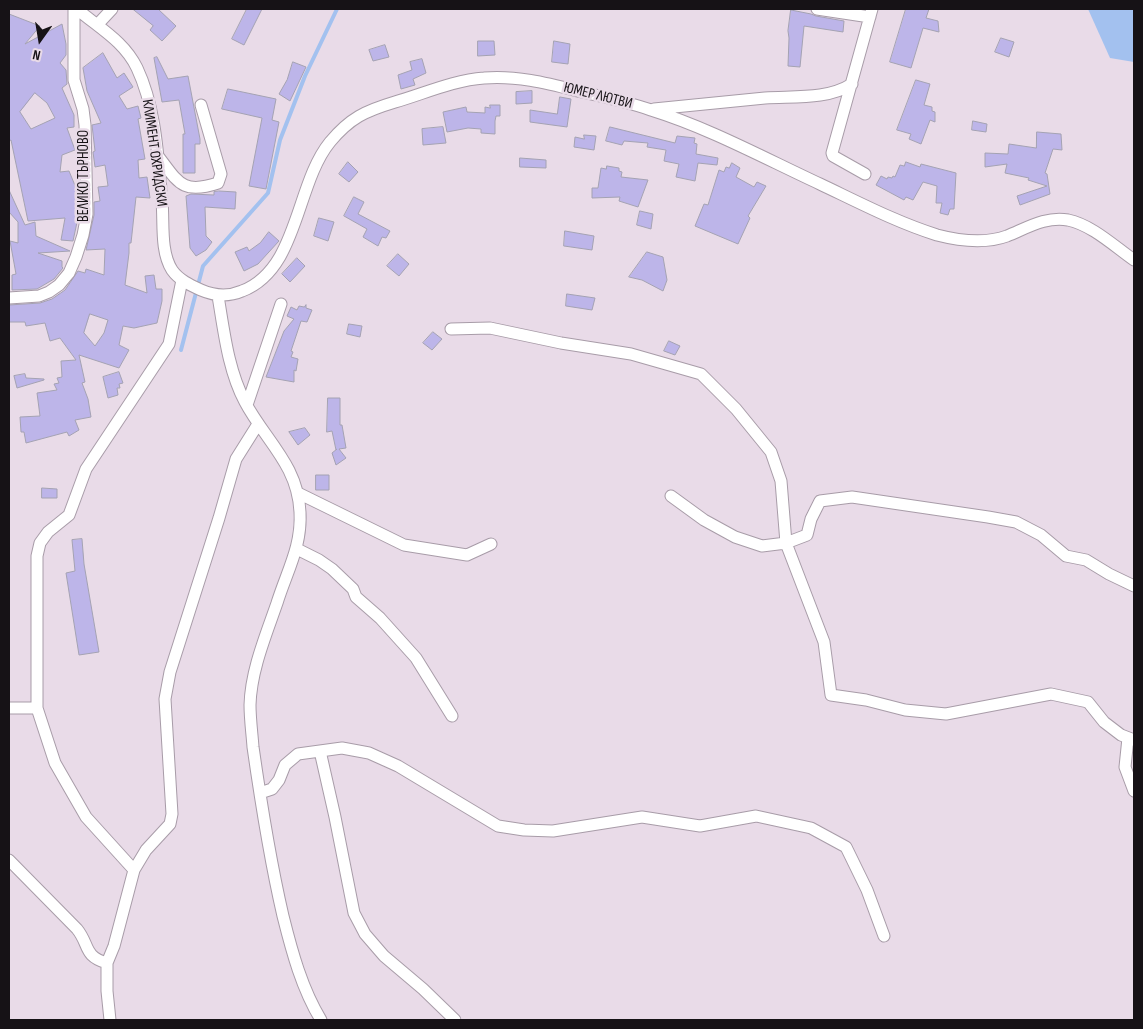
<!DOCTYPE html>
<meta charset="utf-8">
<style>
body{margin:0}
#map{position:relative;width:1143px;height:1029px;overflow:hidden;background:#e9dbe8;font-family:"Sofia Sans Condensed",sans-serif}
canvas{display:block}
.frame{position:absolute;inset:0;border:10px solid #161216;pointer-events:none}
.north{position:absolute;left:15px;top:15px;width:50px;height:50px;-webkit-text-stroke:4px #e9dbe8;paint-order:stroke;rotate:193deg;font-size:14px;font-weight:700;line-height:20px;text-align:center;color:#161216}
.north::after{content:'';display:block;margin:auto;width:18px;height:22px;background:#161216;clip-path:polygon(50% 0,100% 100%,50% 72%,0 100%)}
</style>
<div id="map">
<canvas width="1143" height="1029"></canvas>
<div class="frame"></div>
<div class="north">N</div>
</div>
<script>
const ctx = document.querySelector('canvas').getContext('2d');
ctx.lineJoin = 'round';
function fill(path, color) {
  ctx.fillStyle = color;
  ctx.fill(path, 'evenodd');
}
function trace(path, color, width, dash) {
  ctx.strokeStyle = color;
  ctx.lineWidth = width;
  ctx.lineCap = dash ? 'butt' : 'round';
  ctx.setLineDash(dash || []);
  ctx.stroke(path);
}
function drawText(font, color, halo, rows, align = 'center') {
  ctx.font = font + ' "Sofia Sans Condensed",sans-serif';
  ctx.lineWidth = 5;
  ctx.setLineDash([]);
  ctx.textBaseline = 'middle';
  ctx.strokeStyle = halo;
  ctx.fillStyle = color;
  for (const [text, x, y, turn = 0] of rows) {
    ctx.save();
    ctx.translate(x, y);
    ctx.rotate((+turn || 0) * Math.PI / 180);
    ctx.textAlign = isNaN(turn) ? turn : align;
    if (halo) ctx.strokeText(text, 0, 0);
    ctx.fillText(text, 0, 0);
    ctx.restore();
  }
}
const water = new Path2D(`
 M1088,9H1134V62L1110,58Z`);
const stream = new Path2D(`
 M181,350L203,266L268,193L280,140L305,76L337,9`);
const building = new Path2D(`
 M133,9H158L176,26L162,41L150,30L153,26Z
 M247,9H262L244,45L232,39Z
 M906,9H929L926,18L938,21L939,32L923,28L911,68L890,62Z
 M791,10L811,14L816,16L844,21L843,32L804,26L800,67L788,66L789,38L788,31Z
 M9,14L40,26L25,44L62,24L66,44V55L60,63L66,70L67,84L62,88L74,115V127L67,128L75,150L62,155L60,172L69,171L79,195V213L73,241L61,240L65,218L28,221L11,140L9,141ZM35,93L47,103L55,118L31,129L20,112Z
 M1001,38L1014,42L1009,57L995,52Z
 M478,41H494L495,55L478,56Z
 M554,41L570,44L568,64L552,62Z
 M385,45L389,57L373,61L369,50Z
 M103,53L117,78L124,73L133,87L119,96L127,109L138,106L141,118L138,119L145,159L138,160L139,178L147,177L150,198L136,197L131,243H129V253L125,285L147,293L145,276L154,275L156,289H162V301L157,323L134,328L123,326L119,345L129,350L119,368L79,355L85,382L82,383L88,399L91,417L75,420L79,430L69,436L67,432L26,443L24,432H21L20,417L40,416L37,393L57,390L54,384L59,383L57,378L62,377L61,361L76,360L60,338L50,341L45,323L26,326L25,322H9V305L40,303L52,299L65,290L78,271L85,273L86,269L104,275L105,249L86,250L94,215V202L100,201L98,187L108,186L105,165L95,167L93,152L95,151L92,125L101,123L87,91L83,68ZM90,314L108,320L104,333L95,346L84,333Z
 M157,57L168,79L188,76L200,139V144H195V173H183V134H185L179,100L162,102L154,58Z
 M422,59L426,73L413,79L415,85L401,89L398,75L412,70L410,62Z
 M293,62L306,67L290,101L279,94L287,80Z
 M916,80L930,84L924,105L932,107V111L935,112V122L930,120L921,144L909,139L911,134L897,130Z
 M228,89L276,99L272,120L279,122L266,189L249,186L262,118L222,109Z
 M532,91V103L516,104V92Z
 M560,97L571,99L567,127L530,122V110L557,114Z
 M490,105H500V116H496L495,121V134L481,133V129L468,128L447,132L443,112L466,107L467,112L485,113V107L490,108Z
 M973,121L987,124L986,132L972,130Z
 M443,127L446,143L423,145L422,129Z
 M610,127L675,143L677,136L695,138L694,143L697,144L696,154L718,158L717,165L698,163L695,181L676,177L679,164L664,161L666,150L647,147L648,143L624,141L622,145L606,141Z
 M1037,132L1061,134L1062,150L1053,149L1045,173L1047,174L1050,194L1020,205L1017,196L1047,186L1028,180L1029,178L1005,173L1007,164L985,167V153L1008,154L1009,144L1036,148Z
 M584,135L596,136L594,150L574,147L575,137L584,139Z
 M520,158L546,160V168L520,167Z
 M348,162L358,172L349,182L339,174Z
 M906,162L920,167L921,164L956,173L954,209H950L948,215L940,213L942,203H936L937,186L923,182L913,200L906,197L904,200L876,185L881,176L887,179L888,177L892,178L893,176L895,177L900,165L904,166Z
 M732,163L740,168L736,177L754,187L757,182L766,186L748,216L750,218L738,244L695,226L704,204L708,205L719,170L724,172L726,167L729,168Z
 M607,166L619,168V171L622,172L621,177L648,180L638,207L619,201L620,197L592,198V188H598L601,168L606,169Z
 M9,190L25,225L35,222L36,236L70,251L38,253L62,261V267L63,268L54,279L37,289L12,290V275L16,274L10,241L18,243V222L9,212Z
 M219,191L236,192L235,209L205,207L206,236L212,242L206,250L196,256L190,248L186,196L191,194L214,195V192Z
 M354,197L364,202L358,214L390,231L386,238L382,237L378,246L363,237L367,229L344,216Z
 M640,211L653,214L651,229L637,225Z
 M319,218L334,222L328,241L314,236Z
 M565,231L594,236L592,250L564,246Z
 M269,232L279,241L258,264L244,271L235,252L247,247L249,251L260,243Z
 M647,252L663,257L667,280L663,291L642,280L629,277Z
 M398,254L409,264L399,276L387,266Z
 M297,258L305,266L290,282L282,274Z
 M567,294L595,298L592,310L566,306Z
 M306,305V308L312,310L307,322L301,321L291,351L293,352L291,357L298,359L296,371L294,370V382L266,377L284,331L294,319L287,316L291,307L297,310L299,306L304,307Z
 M349,324L362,326L360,337L347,334Z
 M433,332L442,339L432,350L423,343Z
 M669,341L680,346L675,355L664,351Z
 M119,372L123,383L119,384L120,388H117L118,395L108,398L103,377Z
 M25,374L26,378L44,379V380L17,388L14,376Z
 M328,398H340V425H342L346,448L339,449L346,458L336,465L332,453L337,449L336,450L332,431L327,432Z
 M305,428L310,435L298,445L289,432Z
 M316,475H329V490H316Z
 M42,488L57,489V498H42Z
 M82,539L84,564L99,652L79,655L66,573L75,571L72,540Z`);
const minor = new Path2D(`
 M77,9C99,28 124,41 137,68C156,108 158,158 162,201C164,222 160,251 172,270C179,280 190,285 201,290C215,296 228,297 242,291C299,269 295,185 330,142C350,118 365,111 395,102C423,94 454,80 484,78C517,75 550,84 582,92C605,97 628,102 651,110C709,128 764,158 820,184C858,202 896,222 937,235C960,241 985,244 1007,236C1027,228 1046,216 1068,220C1092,225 1114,246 1134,260
 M817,9L870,17
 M98,24L112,9
 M654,109C691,105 728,102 765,98C793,96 827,100 852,84
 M158,156C178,182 182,195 218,183L221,174L201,105
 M865,174L833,156L832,153L872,9
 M218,296C224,331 228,370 245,402C265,440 298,465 300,512C302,546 287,571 277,603C266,635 251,670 250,705C250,719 252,733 253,747C261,803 270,860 283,916C292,952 302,989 321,1020
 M9,298L39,296L49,292L59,285L69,273L76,257L83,235L87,214L85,125L83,109L74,80V9
 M451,329L490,328L561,343L631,354L701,374L736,409L771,452L781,481L786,543L824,642L831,695L866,700L905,710L946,714L1051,694L1088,702L1104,722L1121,735L1134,740
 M247,405L281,304
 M298,493L404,545L467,555L491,544
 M671,496L704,520L735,537L762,546L786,543L807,535L811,519L820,501L852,497L988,517L1016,522L1041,535L1066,556L1086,560L1109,574L1134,586
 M297,549L319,560L332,569L353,589L356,597L380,618L416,658L452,716
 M9,708H37
 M1128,738L1125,767L1134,791
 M320,751L335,817L354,913L365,934L384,956L423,989L455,1020
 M260,793L272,789L279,780L285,765L298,754L342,748L369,753L398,766L498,826L524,830L553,831L642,817L700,826L756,816L811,828L846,847L867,890L884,936
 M9,860L77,929C90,945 83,956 107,963
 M134,870L86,817L55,763L37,708V556L40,543L48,532L69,515L86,469L169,344L182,280
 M110,1020L107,991V963L114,946L134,870L146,850L170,824L172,814L165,699L170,672L219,518L236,459L258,424`);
const streetNames = [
 ["ЮМЕР ЛЮТВИ",598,96,14],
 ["КЛИМЕНТ ОХРИДСКИ",154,153,82],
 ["ВЕЛИКО ТЪРНОВО",84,176,-90]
];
fill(water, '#a3c1ef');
trace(stream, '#a3c1ef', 4);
fill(building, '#bdb5e9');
trace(building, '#a4a2b2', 1);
trace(minor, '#a89ca8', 13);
trace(minor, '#fff', 11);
drawText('15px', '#161216', '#e9dbe8', streetNames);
</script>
